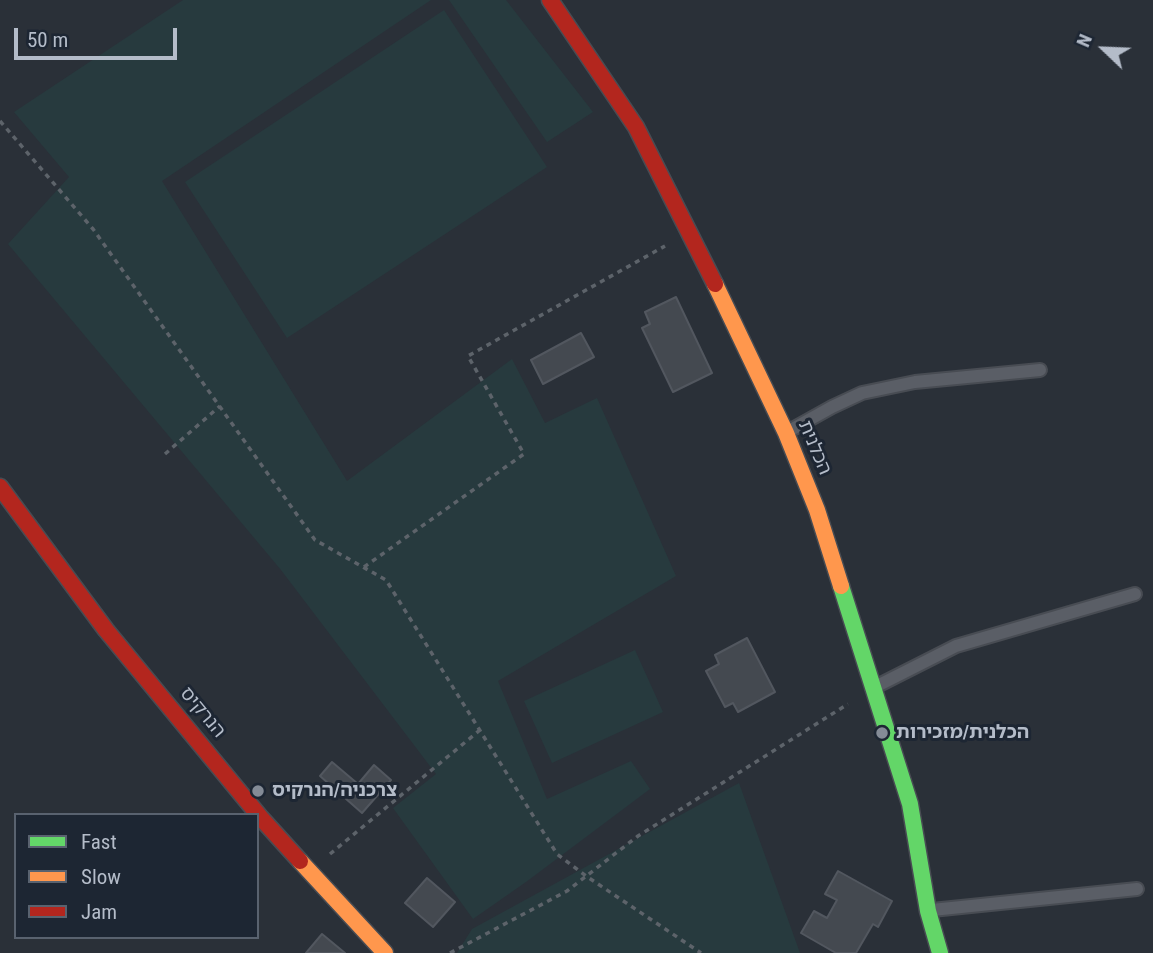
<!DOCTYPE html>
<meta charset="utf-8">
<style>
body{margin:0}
#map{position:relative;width:1153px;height:953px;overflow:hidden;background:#2a3038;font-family:"Roboto Condensed",sans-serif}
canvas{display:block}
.legend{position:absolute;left:14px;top:813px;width:245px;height:126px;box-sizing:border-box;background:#1d2633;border:2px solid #59626f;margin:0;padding:9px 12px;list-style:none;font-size:21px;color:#b4bcc9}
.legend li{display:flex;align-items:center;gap:14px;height:35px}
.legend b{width:35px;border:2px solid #59626f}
.north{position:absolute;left:1069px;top:14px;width:70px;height:70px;-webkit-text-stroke:5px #1d2633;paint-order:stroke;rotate:293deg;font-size:19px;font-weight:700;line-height:28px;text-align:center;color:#b4bcc9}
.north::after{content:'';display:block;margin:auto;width:24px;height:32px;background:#b4bcc9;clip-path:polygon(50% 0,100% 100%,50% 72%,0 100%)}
.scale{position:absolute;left:14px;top:28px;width:163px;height:32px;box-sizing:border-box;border:4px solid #b4bcc9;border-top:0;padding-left:9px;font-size:21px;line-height:24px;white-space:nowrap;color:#b4bcc9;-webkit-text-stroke:5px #1d2633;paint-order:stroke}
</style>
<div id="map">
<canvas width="1153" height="953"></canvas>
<ul class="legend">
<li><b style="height:9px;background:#63d668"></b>Fast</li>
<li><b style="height:9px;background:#ff974d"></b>Slow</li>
<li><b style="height:9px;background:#b3261e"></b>Jam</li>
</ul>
<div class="north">N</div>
<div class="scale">50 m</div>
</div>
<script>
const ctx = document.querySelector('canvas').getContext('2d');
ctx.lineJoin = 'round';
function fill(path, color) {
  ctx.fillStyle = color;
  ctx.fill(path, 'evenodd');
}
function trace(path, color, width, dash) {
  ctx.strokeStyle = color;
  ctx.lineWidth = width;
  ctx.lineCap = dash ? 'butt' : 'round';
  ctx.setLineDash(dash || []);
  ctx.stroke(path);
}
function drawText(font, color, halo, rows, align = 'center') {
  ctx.font = font + ' "Roboto Condensed","Noto Sans Hebrew",sans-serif';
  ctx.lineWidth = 6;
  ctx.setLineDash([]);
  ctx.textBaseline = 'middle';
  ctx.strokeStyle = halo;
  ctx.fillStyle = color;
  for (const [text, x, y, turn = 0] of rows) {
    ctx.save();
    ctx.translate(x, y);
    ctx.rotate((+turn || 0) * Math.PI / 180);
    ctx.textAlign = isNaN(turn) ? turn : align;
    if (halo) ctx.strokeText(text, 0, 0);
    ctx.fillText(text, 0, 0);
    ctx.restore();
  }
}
const green = new Path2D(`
 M183,0H431L162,181L347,481L512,359L545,423L597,398L676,576L498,681L547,799L631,761L650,789L526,882L473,919L393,808L436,774L281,570L8,244L69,177L14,112Z
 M449,0H506L593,112L547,142Z
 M444,10L547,167L287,338L185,182Z
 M635,650L663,712L552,763L524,701Z
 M739,783L800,953H457L472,929Z`);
const building = new Path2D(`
 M676,297L712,373L673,392L642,328L650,324L645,312Z
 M581,333L594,357L543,384L531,360Z
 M747,638L775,692L738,712L733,703L725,707L706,671L719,664L715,655Z
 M332,762L358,784L374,765L391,780L362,813L320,776Z
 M838,871L892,901L878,927L873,924L856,953H836L801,933L814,911L827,918L837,900L825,894Z
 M427,878L455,902L433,927L405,903Z
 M322,934L345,953H306Z`);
const path = new Path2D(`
 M0,121L93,229L315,540L386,580L557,854L586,876L701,953
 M165,454L220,406
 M364,567L524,454L468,356L665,246
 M330,854L480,730
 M450,953L567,891L638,836L848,704`);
const lane = new Path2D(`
 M789,431L832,407L862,393L915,382L1040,370
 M877,686L956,646L1135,594
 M932,910L1137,889`);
const fast = new Path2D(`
 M841,586L910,804L928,911L940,953`);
const slow = new Path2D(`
 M715,284L786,433L817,510L841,586
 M300,861L385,953`);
const jam = new Path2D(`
 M550,0L636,127L715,284
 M0,487L106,630L261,818L300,861`);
const markers = [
 [882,733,7,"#848b96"],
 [258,791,7,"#848b96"]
];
const streetNames = [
 ["הכלנית",814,448,67],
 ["הנרקיס",202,713,50]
];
const poiNames = [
 ["הכלנית/מזכירות",896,733],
 ["צרכניה/הנרקיס",272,791]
];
fill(green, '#273a3e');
fill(building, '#444950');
trace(building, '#52575f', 2);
trace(lane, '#484c53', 16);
trace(fast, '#484c53', 19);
trace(slow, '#484c53', 19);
trace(jam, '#484c53', 19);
trace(path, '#5d636a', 3.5, [5, 5]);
trace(lane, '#5a5e66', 12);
trace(fast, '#63d668', 16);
trace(slow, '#ff974d', 16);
trace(jam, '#b3261e', 16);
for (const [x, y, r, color] of markers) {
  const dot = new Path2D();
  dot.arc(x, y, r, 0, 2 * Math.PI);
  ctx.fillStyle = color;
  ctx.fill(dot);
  trace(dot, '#1d2633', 2.5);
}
drawText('19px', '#b4bcc9', '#1d2633', streetNames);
drawText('bold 19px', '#b4bcc9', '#1d2633', poiNames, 'left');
</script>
